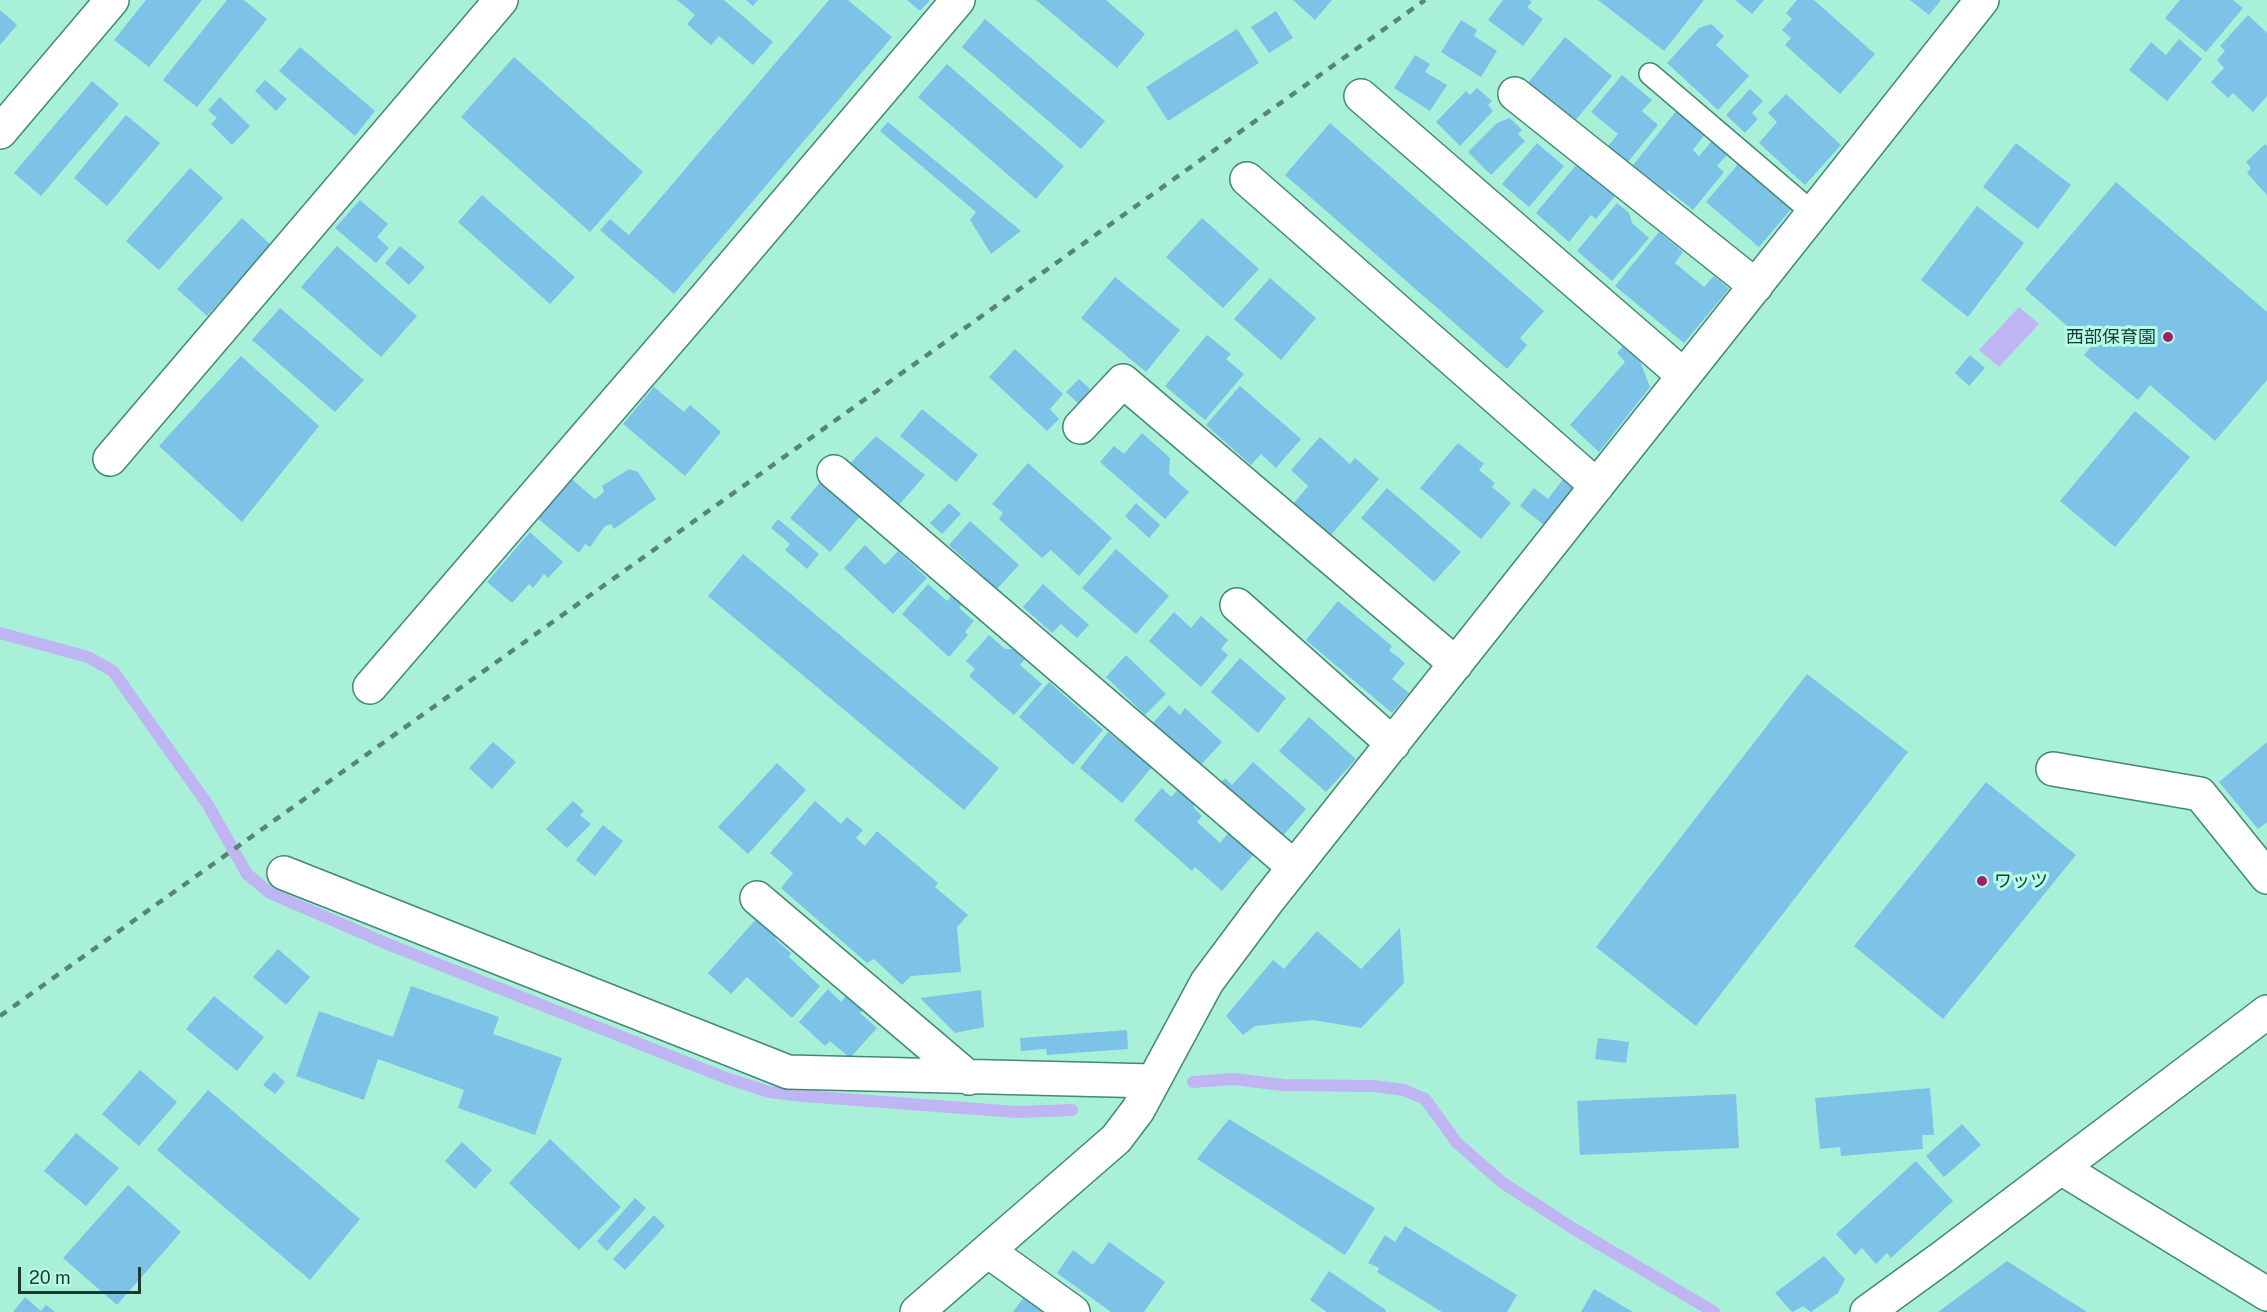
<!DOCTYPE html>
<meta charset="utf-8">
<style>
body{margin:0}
#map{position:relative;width:2267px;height:1312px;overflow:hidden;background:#a9f0d9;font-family:"Public Sans",sans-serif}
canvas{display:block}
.scale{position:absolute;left:18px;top:1267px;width:123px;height:27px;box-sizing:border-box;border:3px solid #1d3a31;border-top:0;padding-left:8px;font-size:18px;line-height:21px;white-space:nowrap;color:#1d3a31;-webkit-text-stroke:4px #b6fde7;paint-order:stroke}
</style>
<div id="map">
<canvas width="2267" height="1312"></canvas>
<div class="scale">20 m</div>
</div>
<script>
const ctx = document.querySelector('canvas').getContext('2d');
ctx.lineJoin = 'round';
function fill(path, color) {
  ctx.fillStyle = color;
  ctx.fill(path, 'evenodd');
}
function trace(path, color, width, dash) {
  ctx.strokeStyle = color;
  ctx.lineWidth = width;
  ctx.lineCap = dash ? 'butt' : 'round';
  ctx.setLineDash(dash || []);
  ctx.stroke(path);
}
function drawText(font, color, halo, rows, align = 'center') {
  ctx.font = font + ' "Public Sans","Noto Sans JP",sans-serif';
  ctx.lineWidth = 6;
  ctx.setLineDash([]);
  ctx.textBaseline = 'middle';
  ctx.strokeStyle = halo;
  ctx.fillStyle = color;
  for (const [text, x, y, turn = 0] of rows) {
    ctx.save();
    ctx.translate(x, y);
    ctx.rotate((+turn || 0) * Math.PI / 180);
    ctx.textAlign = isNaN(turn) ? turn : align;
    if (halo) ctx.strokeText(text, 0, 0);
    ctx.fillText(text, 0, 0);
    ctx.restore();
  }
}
const water = new Path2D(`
 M2019,307L2039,324L1999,367L1979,350Z`);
const stream = new Path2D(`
 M0,633L88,657L113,671L208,805L247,874L270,893L390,945L726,1078L769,1092L803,1096L1017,1112L1072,1110
 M1193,1082L1233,1079L1283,1085L1373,1086L1404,1090L1425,1099L1457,1143L1503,1183L1574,1229L1714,1312`);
const building = new Path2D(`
 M146,0H202L149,67L114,40Z
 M227,0H244L267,19L197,107L163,80Z
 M677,0H724L773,42L753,65L719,36L711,45L687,24L695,15Z
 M746,0H758L753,6Z
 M829,0H848L892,37L674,294L600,230L610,219L629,235Z
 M907,0H930L920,11Z
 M1036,0H1106L1145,34L1117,68Z
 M1293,0H1332L1315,20Z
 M1503,0H1529L1532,2L1527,7L1543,19L1523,46L1488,20Z
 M1598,0H1704L1664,51Z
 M1735,0H1764L1752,14Z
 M1797,0H1814L1875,54L1840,94L1785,45L1791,38L1782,30L1792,19L1786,13Z
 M1910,0H1941L1929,15Z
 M2180,0H2233L2243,8L2206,52L2165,18Z
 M0,10L17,25L0,45Z
 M1276,11L1293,38L1269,53L1251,27Z
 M2248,15L2267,33V96L2253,112L2233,93L2228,98L2211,82L2224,68L2217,60L2225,51L2220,46Z
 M985,19L1105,121L1081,149L962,47Z
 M1461,20L1477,30L1474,36L1497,51L1481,77L1441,52Z
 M1711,24L1724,36L1716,45L1749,76L1718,110L1667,63L1699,28Z
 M1237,29L1259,63L1168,121L1146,87Z
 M1565,37L1612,76L1575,121L1528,83Z
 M2179,39L2202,59L2167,101L2129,70L2151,42L2166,55Z
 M300,47L375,111L355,136L279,71Z
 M1415,55L1430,64L1425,72L1447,85L1430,111L1394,88Z
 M514,57L643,172L590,232L461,117Z
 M947,64L1064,166L1036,199L918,97Z
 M1622,75L1652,100L1642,111L1658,125L1628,162L1608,146L1618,134L1591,112Z
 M265,80L287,99L276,111L255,91Z
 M92,81L119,104L41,196L14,173Z
 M1477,88L1492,101L1488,105L1493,111L1460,146L1436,122L1466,91L1470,95Z
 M1750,89L1763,101L1752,113L1758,119L1745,133L1726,115Z
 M1786,94L1841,145L1805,185L1759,143L1777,122L1768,113Z
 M220,97L250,126L232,145L211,124L217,118L208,110Z
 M1677,110L1706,133L1693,150L1699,156L1712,141L1728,154L1717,166L1724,172L1693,210L1668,190L1664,196L1630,169Z
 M126,115L160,143L107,206L74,178Z
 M1510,118L1522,130L1518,134L1525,141L1491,175L1468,152L1497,123Z
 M888,122L1021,231L991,254L970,220L976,212L880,131Z
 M1330,123L1544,311L1520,338L1527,345L1507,369L1285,175Z
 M1537,143L1564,166L1529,207L1502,184Z
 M2016,143L2071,185L2038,229L1983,187Z
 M2265,144L2267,146V195L2247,173L2251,168L2246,162Z
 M1739,163L1792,208L1759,247L1706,202Z
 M1577,164L1615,196L1596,219L1591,215L1569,242L1536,213Z
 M190,168L223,198L159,270L126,241Z
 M2116,182L2267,312V380L2215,441L2150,385L2138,400L2084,355L2091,347L2025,289Z
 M482,195L575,277L550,304L458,222Z
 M360,200L388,224L377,237L389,248L376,263L335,228Z
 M1617,203L1629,213L1632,223L1649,238L1612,281L1577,251Z
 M1977,206L2024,243L1968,317L1921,280Z
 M242,218L271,245L207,316L177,289Z
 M1202,218L1259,269L1223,308L1166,257Z
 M1659,232L1683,252L1675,263L1704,287L1714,276L1729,289L1684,343L1615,286Z
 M337,246L417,316L381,357L301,287Z
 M400,246L425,267L409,285L385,263Z
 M1115,277L1180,330L1146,372L1081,318Z
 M1270,278L1316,318L1281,360L1234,319Z
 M280,308L364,380L335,412L252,340Z
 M1207,335L1231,354L1226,359L1244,374L1205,420L1165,386Z
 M1625,344L1638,356L1650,387L1599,452L1570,425L1625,362L1617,353Z
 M1015,349L1063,394L1050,409L1059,419L1047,431L989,377Z
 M1970,355L1985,368L1969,386L1955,373Z
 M241,356L319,426L242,522L159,446Z
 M1079,379L1092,391L1080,405L1066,392Z
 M1240,386L1301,439L1276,468L1261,454L1251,465L1206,425Z
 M654,387L684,412L690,405L721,432L685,476L623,424Z
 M922,409L978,455L956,482L900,436Z
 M2135,411L2190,457L2115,547L2060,501Z
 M1142,433L1170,458L1169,474L1189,492L1165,519L1100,462L1114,446L1124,454Z
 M876,436L925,475L892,513L843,471Z
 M1320,437L1350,464L1355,458L1379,479L1331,535L1294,503L1308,486L1291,470Z
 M1458,443L1484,464L1479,470L1495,483L1492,487L1511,503L1481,539L1420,488Z
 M1028,463L1112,538L1079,576L1051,550L1042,558L999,519L1003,513L992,504Z
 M629,469L638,472L656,499L614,529L611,524L605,526L590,547L585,544L579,553L536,517L568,476L595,499L604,492L602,486Z
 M1564,478L1574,486L1544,525L1520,506L1534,488L1548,499Z
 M821,481L861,515L830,552L790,518Z
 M1387,488L1461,552L1434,582L1361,518Z
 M949,503L961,514L942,534L930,523Z
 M1136,503L1160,525L1149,538L1125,516Z
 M778,519L819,554L807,569L785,550L790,544L771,528Z
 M970,521L1019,565L997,589L949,545Z
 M530,532L563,562L548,578L544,574L533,588L529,584L512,603L487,582Z
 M865,545L885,565L898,551L927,578L893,614L844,568Z
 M1116,549L1169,596L1136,634L1082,588Z
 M743,554L999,768L964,810L708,596Z
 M928,584L947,601L952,596L962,604L959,608L974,621L965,632L968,635L949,657L902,614Z
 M1043,584L1089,625L1077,638L1061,624L1052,633L1023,607Z
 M1338,601L1392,646L1389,650L1405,663L1392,679L1409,693L1392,713L1306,640Z
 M1174,612L1191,628L1201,616L1228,640L1221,649L1228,655L1201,687L1149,641Z
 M989,635L1005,649H1014L1025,659L1020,665L1042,684L1014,715L969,676L975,669L966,661Z
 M1126,655L1166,694L1145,715L1106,677Z
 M1240,658L1286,698L1258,733L1211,692Z
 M1807,674L1908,752L1696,1026L1596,947Z
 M1049,682L1103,730L1073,765L1019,717Z
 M1169,705L1180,715L1185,708L1222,742L1197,769L1151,725Z
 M1309,717L1356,759L1326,792L1279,751Z
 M1108,732L1152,767L1122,803L1080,768Z
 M493,742L516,762L492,789L469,768Z
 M2267,742V822L2258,829L2219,782Z
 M1253,762L1306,809L1281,838L1220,784L1225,778L1232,785Z
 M777,763L806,790L748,854L718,827Z
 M1986,782L2076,855L1943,1019L1854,946Z
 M1181,786L1198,801L1193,807L1202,816L1197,822L1220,843L1229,832L1254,854L1222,891L1195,867L1192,871L1134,820L1162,788L1171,797Z
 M573,801L584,811L580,815L591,824L567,848L546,829Z
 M815,801L841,824L847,817L863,830L856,838L865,846L877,831L938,883L935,887L968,915L957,927L961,972L911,976L902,985L874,959L867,963L781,888L793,873L770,853Z
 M603,825L623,841L595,876L576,860Z
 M758,917L778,935L775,939L791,953L789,957L820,986L792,1018L747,977L731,994L708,973Z
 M1400,928L1404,983L1361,1028L1313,1020L1255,1026L1243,1035L1226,1016L1273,960L1284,969L1317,931L1361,969Z
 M278,949L310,977L286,1005L253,977Z
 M411,986L499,1017L493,1034L562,1058L535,1135L458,1108L464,1090L378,1059L364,1100L296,1076L319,1011L393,1037Z
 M828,989L841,1002L848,994L864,1009L860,1013L877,1028L850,1058L830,1041L825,1046L799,1022Z
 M981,990L984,1027L955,1033L920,998Z
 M214,996L264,1037L237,1071L186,1029Z
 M1127,1030L1128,1049L1047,1055L1046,1049L1021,1051L1020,1038Z
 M1598,1038L1629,1042L1626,1063L1595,1059Z
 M140,1070L177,1102L139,1146L102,1114Z
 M274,1072L285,1082L275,1094L263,1085Z
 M1930,1088L1934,1135H1922L1923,1149L1841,1156L1840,1147L1820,1149L1815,1098Z
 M208,1090L360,1219L310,1280L157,1150Z
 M1736,1094L1739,1148L1580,1155L1577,1101Z
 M1229,1119L1375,1208L1345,1255L1197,1159Z
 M1962,1124L1981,1145L1944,1177L1926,1156Z
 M76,1133L119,1168L86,1206L44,1171Z
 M550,1139L621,1207L579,1250L509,1183Z
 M462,1142L492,1170L475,1189L445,1161Z
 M1916,1161L1953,1201L1891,1258L1887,1253L1876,1264L1862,1248L1855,1255L1836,1234Z
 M128,1185L181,1232L117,1305L63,1258Z
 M635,1198L646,1208L607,1251L597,1241Z
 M654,1215L665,1226L625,1270L613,1259Z
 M1405,1226L1517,1295L1507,1312H1442L1377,1272L1379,1268L1368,1263L1385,1235L1395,1242Z
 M1109,1242L1165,1282L1144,1312H1111L1057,1273L1073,1250L1093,1265Z
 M1824,1256L1845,1279L1838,1293L1811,1312L1803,1306L1792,1312L1775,1293Z
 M2007,1261L2087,1312H1938Z
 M1329,1271L1386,1310L1385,1312H1327L1310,1300Z
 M1594,1289L1633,1312H1581Z
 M25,1297L41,1311L46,1305L55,1312H13Z
 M1024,1297L1044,1312H1013Z`);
const lane = new Path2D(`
 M1650,74L1813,213`);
const street = new Path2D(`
 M1515,94L1756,286
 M1361,96L1684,376
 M0,132L112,0
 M1247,179L1597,486
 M1080,427L1123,381L1456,664
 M110,459L501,0
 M834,472L1294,867
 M1237,605L1393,744
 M370,687L701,303L958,0
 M2053,769L2200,794L2267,877
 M284,873L788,1072L1153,1081
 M757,898L969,1078
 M2061,1168L2267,1294
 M988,1251L1073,1312
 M917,1312L1116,1139L1138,1110L1207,982L1269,899L1982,0`);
const secondary = new Path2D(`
 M1867,1312L1943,1257L2267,1012`);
const rail = new Path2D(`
 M0,1016L1425,0`);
const markers = [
 [2168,337,6,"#a41d68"],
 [1982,881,6,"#a41d68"]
];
const poiNames = [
 ["西部保育園",2156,337],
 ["ワッツ",1994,881,"left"]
];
fill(water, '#c0b5f3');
trace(stream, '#c0b5f3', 12);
fill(building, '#7dc2e7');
trace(lane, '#438875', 24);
trace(street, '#438875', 36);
trace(secondary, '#438875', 36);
trace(lane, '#fff', 21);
trace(street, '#fff', 33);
trace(secondary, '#fff', 33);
trace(rail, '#578677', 4.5, [8, 8]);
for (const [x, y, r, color] of markers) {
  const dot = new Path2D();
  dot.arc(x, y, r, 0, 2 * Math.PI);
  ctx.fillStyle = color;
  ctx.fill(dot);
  trace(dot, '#b6fde7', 2);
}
drawText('18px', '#1d3a31', '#b6fde7', poiNames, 'right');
</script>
